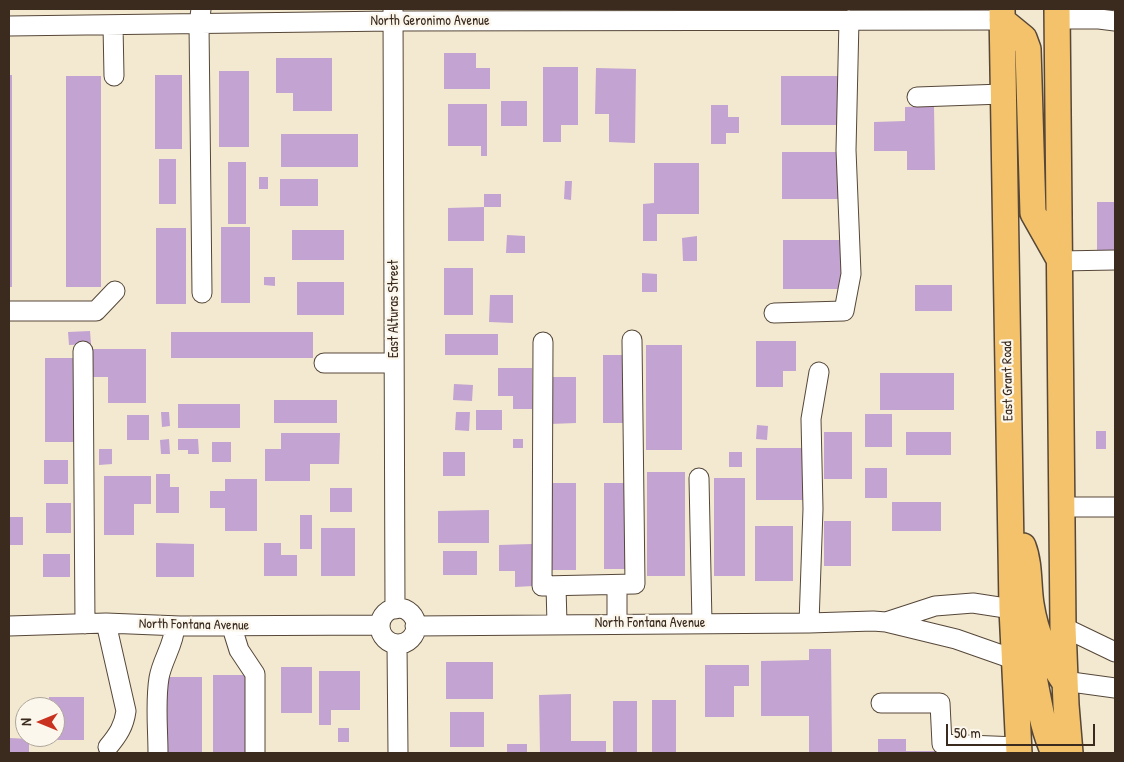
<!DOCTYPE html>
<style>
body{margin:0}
#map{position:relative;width:1124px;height:762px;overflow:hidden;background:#f2e9d0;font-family:"Patrick Hand",sans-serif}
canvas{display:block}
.frame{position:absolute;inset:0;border:10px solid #3b2a1e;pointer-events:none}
.north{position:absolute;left:15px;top:697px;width:50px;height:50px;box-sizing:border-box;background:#fbf7ec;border:1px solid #aea59a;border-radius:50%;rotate:270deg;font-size:14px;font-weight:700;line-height:20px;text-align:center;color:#3b2a1e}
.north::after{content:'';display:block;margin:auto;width:18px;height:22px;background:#c8321e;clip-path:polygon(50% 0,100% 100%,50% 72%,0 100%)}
.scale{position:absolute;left:946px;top:724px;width:149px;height:22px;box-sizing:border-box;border:2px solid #3b2a1e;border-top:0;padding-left:6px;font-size:15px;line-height:18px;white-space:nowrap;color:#3b2a1e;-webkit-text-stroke:4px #fbf7ec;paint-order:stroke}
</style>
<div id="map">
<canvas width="1124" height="762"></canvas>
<div class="frame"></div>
<div class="north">N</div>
<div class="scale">50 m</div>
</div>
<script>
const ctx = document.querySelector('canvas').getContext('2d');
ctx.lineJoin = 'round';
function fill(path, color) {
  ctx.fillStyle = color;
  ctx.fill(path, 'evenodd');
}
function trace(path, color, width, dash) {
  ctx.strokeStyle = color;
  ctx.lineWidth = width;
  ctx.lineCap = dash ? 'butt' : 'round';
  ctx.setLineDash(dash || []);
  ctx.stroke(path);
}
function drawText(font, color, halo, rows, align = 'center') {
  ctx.font = font + ' "Patrick Hand",sans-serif';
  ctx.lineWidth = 4.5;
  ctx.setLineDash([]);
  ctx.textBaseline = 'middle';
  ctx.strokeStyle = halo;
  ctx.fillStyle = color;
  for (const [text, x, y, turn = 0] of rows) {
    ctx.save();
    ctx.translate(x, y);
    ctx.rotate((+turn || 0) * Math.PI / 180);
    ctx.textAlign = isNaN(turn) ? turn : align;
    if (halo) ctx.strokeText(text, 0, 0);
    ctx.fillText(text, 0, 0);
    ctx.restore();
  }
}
const building = new Path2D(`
 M444,53H476V68H490V89H444Z
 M276,58H332V111H293V93H276Z
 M543,67H578V125H561V142H543Z
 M596,68L636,69L635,143L609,142V114H595Z
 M219,71H249V147H219Z
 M9,75H12V287H9Z
 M155,75H182V149H155Z
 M66,76H101V287H66Z
 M781,76H842V125H781Z
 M501,101H527V126H501Z
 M448,104H487V156H481V146H448Z
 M711,105H728V117H739V133H726V144H711Z
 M934,106L935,170H907V151H874V122L905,121V107Z
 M281,134H358V167H281Z
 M782,152H842V199H782Z
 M159,159H176V204H159Z
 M228,162H246V224H228Z
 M654,163H699V214H657V241H643V204L654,203Z
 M259,177H268V189H259Z
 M280,179H318V206H280Z
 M565,181H572L571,200L564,199Z
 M484,194H501V207H484Z
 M1097,202H1115V251H1097Z
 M484,207V241H448V208Z
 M221,227H250V303H221Z
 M156,228H186V304H156Z
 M292,230H344V260H292Z
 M507,235L525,236V253H506Z
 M697,236V261H683L682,238Z
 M783,240H843V289H783Z
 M444,268H473V315H444Z
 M642,273L657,274V292H642Z
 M264,277H275V286L264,285Z
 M297,282H344V315H297Z
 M915,285H952V311H915Z
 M490,295H513V323L489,322Z
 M90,331L91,344L69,345L68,332Z
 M171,332H313V358H171Z
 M445,334H498V355H445Z
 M756,341H796V371H783V387H756Z
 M646,345H682V450H646Z
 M92,349H146V403H108V377H92Z
 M603,355H628L630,423H603Z
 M45,358H74V442H45Z
 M498,368H532V409H513V396H498Z
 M880,373H954V410H880Z
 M550,377H576V423L550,424Z
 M454,384L473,385L472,401L453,400Z
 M274,400H337V423H274Z
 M178,404H240V428H178Z
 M476,410H502V430H476Z
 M161,412H169L170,426L162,427Z
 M456,412H470L469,431L455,430Z
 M865,414H892V447H865Z
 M127,415H149V440H127Z
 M757,425L768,426L767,440L756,439Z
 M1096,431H1106V449H1096Z
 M824,432H852V479H824Z
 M906,432H951V455H906Z
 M281,433H340L339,464H310V481H265V449H281Z
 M169,439L170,454H161L160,440Z
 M178,439H198L199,454H188V450H178Z
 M513,439H523V448H513Z
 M212,442H231V462H212Z
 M756,448H805V500H756Z
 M99,449H112V464L99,465Z
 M443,452H465V476H443Z
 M729,452H742V467H729Z
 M44,460H68V484H44Z
 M865,468H887V498H865Z
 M647,472H685V576H647Z
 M156,474H170V487H179V513H156Z
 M104,476H151V504H134V535H104Z
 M714,478H745V576H714Z
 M225,479H257V531H225V508H210V491H225Z
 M551,483H576V570H549Z
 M604,483H630L631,569H604Z
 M330,488H352V512H330Z
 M892,502H941V531H892Z
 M46,503H71V533H46Z
 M489,510V543H438V511Z
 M300,515H312V549H300Z
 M9,517H23V545H9Z
 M824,521H851V566H824Z
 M755,526H793V581H755Z
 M321,528H355V576H321Z
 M156,543L194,544V577H156Z
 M264,543H281V555H297V576H264Z
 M532,544L533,586L515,587V571H499V545Z
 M443,551H477V575H443Z
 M43,554H70V577H43Z
 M809,649H831L832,753H809V716H761V661L809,660Z
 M446,662H493V699H446Z
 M705,665H749V686H734V717H705Z
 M281,667H312V713H281Z
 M319,671H360V710H331V725H319Z
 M213,675H250V753H213Z
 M165,677H202V753H165Z
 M571,694V741H606V753H540L539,695Z
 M49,697H84V740H49V737H55V707H49Z
 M652,700H676V753H652Z
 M613,701H637V753H613Z
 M450,712H484V747H450Z
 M338,728H349V742H338Z
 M10,738L29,739V753H10Z
 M878,739H906V751H967V753H878Z
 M507,744H527V753H507Z`);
const minor = new Path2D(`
 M201,9L199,24L202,293
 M393,10L395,609
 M1057,19H1099L1115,21
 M113,25L114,76
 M9,26L393,21L1002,20
 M917,97L1003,94
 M1060,261L1115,260
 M9,311H96L115,291
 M774,313L844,311L851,274L846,150L849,20
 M543,342L542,586L635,584L632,340
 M83,351L85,624
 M324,363H394
 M699,478L702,623
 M1061,507H1115
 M617,585V623
 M556,586L557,624
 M380 626a18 18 0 1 1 36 0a18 18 0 1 1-36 0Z
 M886,622L935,606L973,603L1012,609
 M106,623L126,711C124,726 118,735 108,747
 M809,623L813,509L811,419L819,372
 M9,626L106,623L180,626L380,625
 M235,626L234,634L239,650L255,674V753
 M415,626L809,623L873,621L886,622L956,639L1013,659
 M1063,627L1115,652
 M397,644L398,753
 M1064,681L1115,688
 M881,703H940L942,744L1018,747
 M158,753C158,729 155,702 159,678C162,660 174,645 175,626`);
const major = new Path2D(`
 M1002,9L1012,609L1019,753
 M1057,9L1063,627L1066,705L1070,753
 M1002,20L1024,38L1028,49L1033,213L1059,259
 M1023,546C1030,564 1028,585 1031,604C1036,636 1046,654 1063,680
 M1020,631C1038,670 1036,715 1054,753`);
const streetNames = [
 ["North Geronimo Avenue",430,21],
 ["East Alturas Street",394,309,-90],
 ["East Grant Road",1008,381,-91],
 ["North Fontana Avenue",650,623],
 ["North Fontana Avenue",194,625,1]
];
fill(building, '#c3a3d1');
trace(minor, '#564739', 21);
trace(major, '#564739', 28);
trace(minor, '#fff', 19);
trace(major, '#f3c26a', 25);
drawText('14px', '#3b2a1e', '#fbf7ec', streetNames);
</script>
